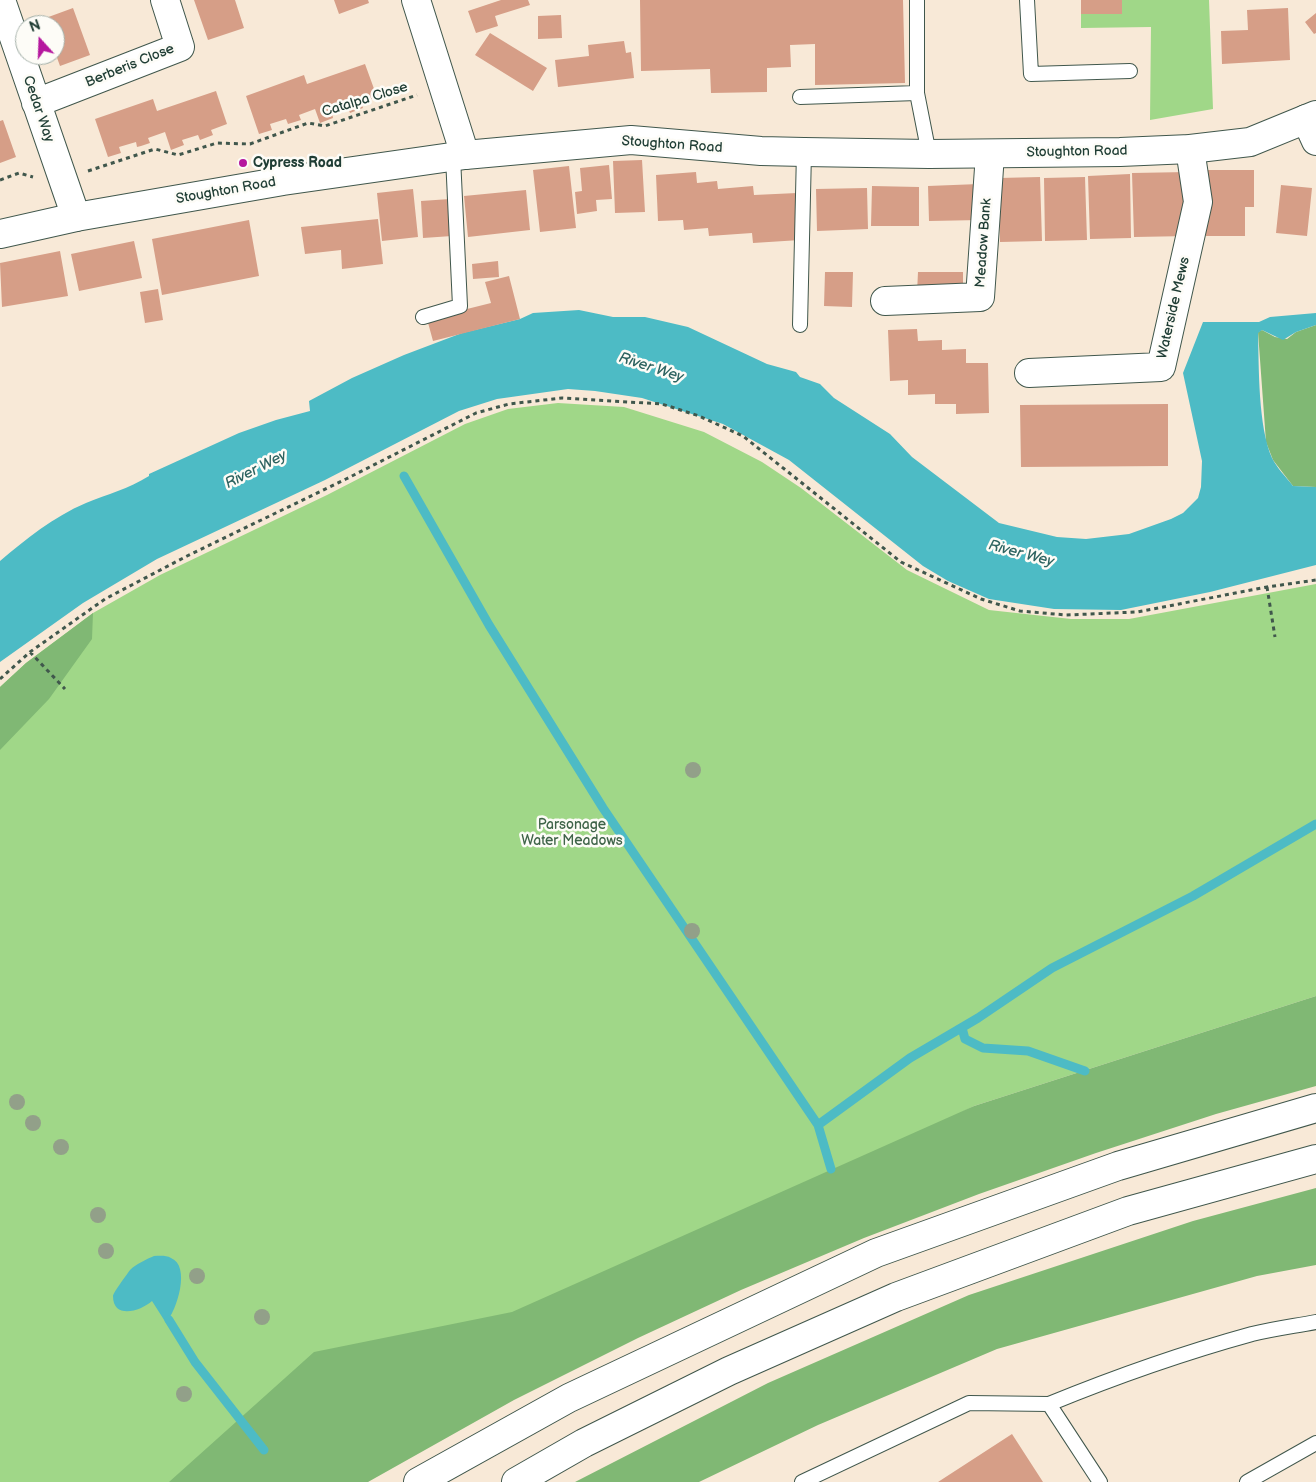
<!DOCTYPE html>
<style>
body{margin:0}
#map{position:relative;width:1316px;height:1482px;overflow:hidden;background:#f8e9d7;font-family:"Balsamiq Sans",sans-serif}
canvas{display:block}
.north{position:absolute;left:15px;top:15px;width:50px;height:50px;box-sizing:border-box;background:#fdfcf7;border:1px solid #a4b0a9;border-radius:50%;rotate:340deg;font-size:14px;font-weight:700;line-height:20px;text-align:center;color:#1f3d34}
.north::after{content:'';display:block;margin:auto;width:18px;height:22px;background:#b5179e;clip-path:polygon(50% 0,100% 100%,50% 72%,0 100%)}
</style>
<div id="map">
<canvas width="1316" height="1482"></canvas>
<div class="north">N</div>
</div>
<script>
const ctx = document.querySelector('canvas').getContext('2d');
ctx.lineJoin = 'round';
function fill(path, color) {
  ctx.fillStyle = color;
  ctx.fill(path, 'evenodd');
}
function trace(path, color, width, dash) {
  ctx.strokeStyle = color;
  ctx.lineWidth = width;
  ctx.lineCap = dash ? 'butt' : 'round';
  ctx.setLineDash(dash || []);
  ctx.stroke(path);
}
function drawText(font, color, halo, rows, align = 'center') {
  ctx.font = font + ' "Balsamiq Sans",sans-serif';
  ctx.lineWidth = 5;
  ctx.setLineDash([]);
  ctx.textBaseline = 'middle';
  ctx.strokeStyle = halo;
  ctx.fillStyle = color;
  for (const [text, x, y, turn = 0] of rows) {
    ctx.save();
    ctx.translate(x, y);
    ctx.rotate((+turn || 0) * Math.PI / 180);
    ctx.textAlign = isNaN(turn) ? turn : align;
    if (halo) ctx.strokeText(text, 0, 0);
    ctx.fillText(text, 0, 0);
    ctx.restore();
  }
}
const green = new Path2D(`
 M1122,0H1209L1213,109L1150,120L1151,27L1081,28V14H1122Z
 M558,403L624,407L704,432L762,462L801,488L907,570L989,610L1071,619H1129L1316,584V996L974,1106L243,1482H0V687L26,663L93,613L160,575L327,495L465,424L508,409Z`);
const forest = new Path2D(`
 M1316,325V487L1293,486L1273,460L1266,442L1258,332L1262,330L1275,337L1287,339L1296,332Z
 M93,613L92,639L49,699L0,750V687L26,663Z
 M1316,996V1086L1216,1114L1096,1153L979,1194L864,1238L741,1290L638,1338L514,1400L368,1482H169L314,1352L512,1312L974,1106Z
 M1316,1188V1265L1257,1276L997,1349L818,1425L699,1482H575L768,1383L969,1295L1193,1221Z`);
const water = new Path2D(`
 M579,310L613,317H645L688,327L767,364L796,372L800,377L820,384L834,398L890,434L912,457L999,523L1057,537L1086,539L1129,534L1171,519L1183,513L1198,498L1201,487L1202,461L1183,373L1203,322H1259L1270,317L1316,313V325L1296,332L1283,340L1262,330L1258,333C1259,368 1258,426 1272,458C1277,468 1286,477 1293,486L1316,487V565L1210,592L1121,610L1054,609L989,599L948,581L923,566L789,460L723,424L642,398L595,391L568,389L497,399L459,411L325,480L157,559L83,603L0,662V561C26,539 53,517 86,503C108,494 128,489 149,476V474L239,433L276,420L310,411L309,401L352,378L404,355L462,333L520,319L533,313Z
 M154,1256C159,1256 166,1255 171,1258C191,1266 177,1310 166,1323L152,1301C141,1311 113,1320 113,1296C113,1293 128,1273 130,1270C136,1264 147,1259 154,1256Z`);
const stream = new Path2D(`
 M404,476L489,625L603,808L818,1125L831,1169
 M962,1028L965,1039L983,1048L1028,1051L1085,1071
 M818,1125L910,1058L978,1018L1052,968L1193,896L1316,824
 M169,1320L195,1362L264,1450`);
const building = new Path2D(`
 M194,0H235L244,28L208,40Z
 M334,0H368L369,3L339,14Z
 M501,0H528L530,5L495,16L498,26L476,33L468,11Z
 M640,0H903L905,83L815,85V44L790,45L791,67L767,68V92L711,93L710,69L641,71Z
 M1081,0H1122V14H1081Z
 M73,8L90,55L60,66L55,52V25H45L43,19Z
 M1288,8L1290,60L1222,64L1221,31L1248,30L1247,10Z
 M1316,13V33L1314,34L1305,22Z
 M561,15L562,38L538,39V16Z
 M490,33L547,68L533,91L475,55Z
 M624,41L626,53L631,52L634,78L558,87L555,60L589,56L588,45Z
 M365,64L377,97L361,103L363,108L350,113L348,107L332,113L333,118L320,123L315,109L299,115L301,120L288,124L286,119L270,124L272,130L259,134L246,96L304,75L307,84Z
 M216,91L227,124L211,130L213,135L200,140L198,135L182,140L184,145L171,150L165,132L148,138L150,143L141,146L137,147L136,142L119,147L121,153L108,157L95,119L153,99L157,111Z
 M3,120L16,157L0,163V121Z
 M642,160L645,212L615,213L613,161Z
 M609,165L612,199L596,200L597,211L577,214L575,192L582,191L580,168Z
 M569,166L576,228L540,232L533,170Z
 M1206,170H1254V207H1245V236H1206Z
 M696,172L697,183L717,181L718,189L753,186L754,195L797,193L800,240L753,243L752,233L709,236L708,228L684,230L683,220L658,221L656,175Z
 M1188,172L1189,236L1134,237L1132,173Z
 M1130,174L1131,238L1090,239L1088,176Z
 M1040,177L1042,241L1000,242L999,178Z
 M1085,177L1087,240L1045,241L1044,178Z
 M979,184L980,220L929,221L928,186Z
 M1281,185L1312,188L1307,236L1276,233Z
 M872,186L919,187V226H871Z
 M867,188L868,229L817,231L816,189Z
 M413,189L418,237L382,241L377,193Z
 M526,190L530,230L468,237L464,196Z
 M450,199L452,236L423,238L421,201Z
 M378,219L383,264L342,269L341,250L305,254L301,227Z
 M249,220L259,276L162,295L152,239Z
 M134,241L142,278L79,291L71,254Z
 M60,251L68,296L2,307L0,263Z
 M498,261L499,277L473,279L472,264Z
 M825,272H853L852,307L824,306Z
 M918,272H963V294L917,293Z
 M509,276L520,319L433,341L427,319L491,303L485,282Z
 M158,289L163,320L145,323L140,292Z
 M917,329L918,341L942,340V350L966,349V363H988L989,413L956,414V404H935V394L908,395V380L890,381L888,330Z
 M1168,404V466L1021,467L1020,405Z
 M1012,1434L1043,1482H938Z`);
const path = new Path2D(`
 M88,171L155,149L178,155L217,143L250,144L308,123L325,126L417,95
 M0,180L19,173L33,177
 M1267,587L1275,637
 M30,652L65,689
 M0,679L30,652L105,599L187,556L346,479L476,413L509,404L562,398L662,404L699,416L743,436L901,562L981,599L1020,611L1066,615L1137,612L1267,587L1316,580`);
const service = new Path2D(`
 M917,0V93L929,154
 M1027,0L1031,74L1130,71
 M800,97L917,93
 M423,317L460,306L453,157
 M800,325L804,152
 M802,1482L969,1403L1049,1404
 M1100,1482L1049,1404C1115,1377 1183,1353 1252,1334C1273,1329 1295,1326 1316,1322
 M1247,1482L1316,1443`);
const minor = new Path2D(`
 M1,0L76,217
 M416,0L465,155
 M36,103L180,47L165,0
 M1306,119L1316,141
 M885,301L980,297L990,154
 M1029,373L1161,367L1198,202L1190,149`);
const tertiary = new Path2D(`
 M0,234L76,217L283,181L465,155L631,140L761,151L804,152L929,154L1120,152L1190,149L1250,142L1316,115`);
const trunk = new Path2D(`
 M418,1482L569,1398L876,1253L1118,1166L1316,1108
 M516,1482L584,1443L729,1371L896,1297L1128,1211L1316,1159`);
const trees = [
 [693,770],
 [692,931],
 [17,1102],
 [33,1123],
 [61,1147],
 [98,1215],
 [106,1251],
 [197,1276],
 [262,1317],
 [184,1394]
];
const markers = [
 [243,163,5,"#b5179e"]
];
const streetNames = [
 ["Berberis Close",130,66,-22],
 ["Catalpa Close",365,100,-17],
 ["Cedar Way",38,109,71],
 ["Stoughton Road",672,145,4],
 ["Stoughton Road",1077,152,-1],
 ["Stoughton Road",226,191,-10],
 ["Meadow Bank",984,243,-86],
 ["Waterside Mews",1174,308,-77]
];
const poiNames = [
 ["Cypress Road",253,163]
];
const parkNames = [
 ["Parsonage",572,825],
 ["Water Meadows",572,841]
];
const waterNames = [
 ["River Wey",651,368,18],
 ["River Wey",256,470,-27],
 ["River Wey",1021,554,15]
];
fill(green, '#a0d788');
fill(forest, '#80b874');
fill(water, '#4dbbc5');
trace(stream, '#4dbbc5', 9);
fill(building, '#d69e87');
trace(service, '#40574c', 16);
trace(minor, '#40574c', 30);
trace(tertiary, '#40574c', 30);
trace(trunk, '#40574c', 30);
trace(path, '#40574c', 3, [4, 4]);
trace(service, '#fff', 14);
trace(minor, '#fff', 28);
trace(tertiary, '#fff', 28);
trace(trunk, '#fff', 28);
ctx.fillStyle = '#92a089';
for (const [x, y] of trees) {
  ctx.beginPath();
  ctx.arc(x, y, 8, 0, 2 * Math.PI);
  ctx.fill();
}
for (const [x, y, r, color] of markers) {
  const dot = new Path2D();
  dot.arc(x, y, r, 0, 2 * Math.PI);
  ctx.fillStyle = color;
  ctx.fill(dot);
  trace(dot, '#fdfcf7', 2);
}
drawText('14px', '#1f3d34', '#fdfcf7', streetNames);
drawText('bold 14px', '#1f3d34', '#fdfcf7', poiNames, 'left');
drawText('14px', '#3f6449', '#fdfcf7', parkNames);
drawText('italic 15px', '#2d6360', '#fdfcf7', waterNames);
</script>
